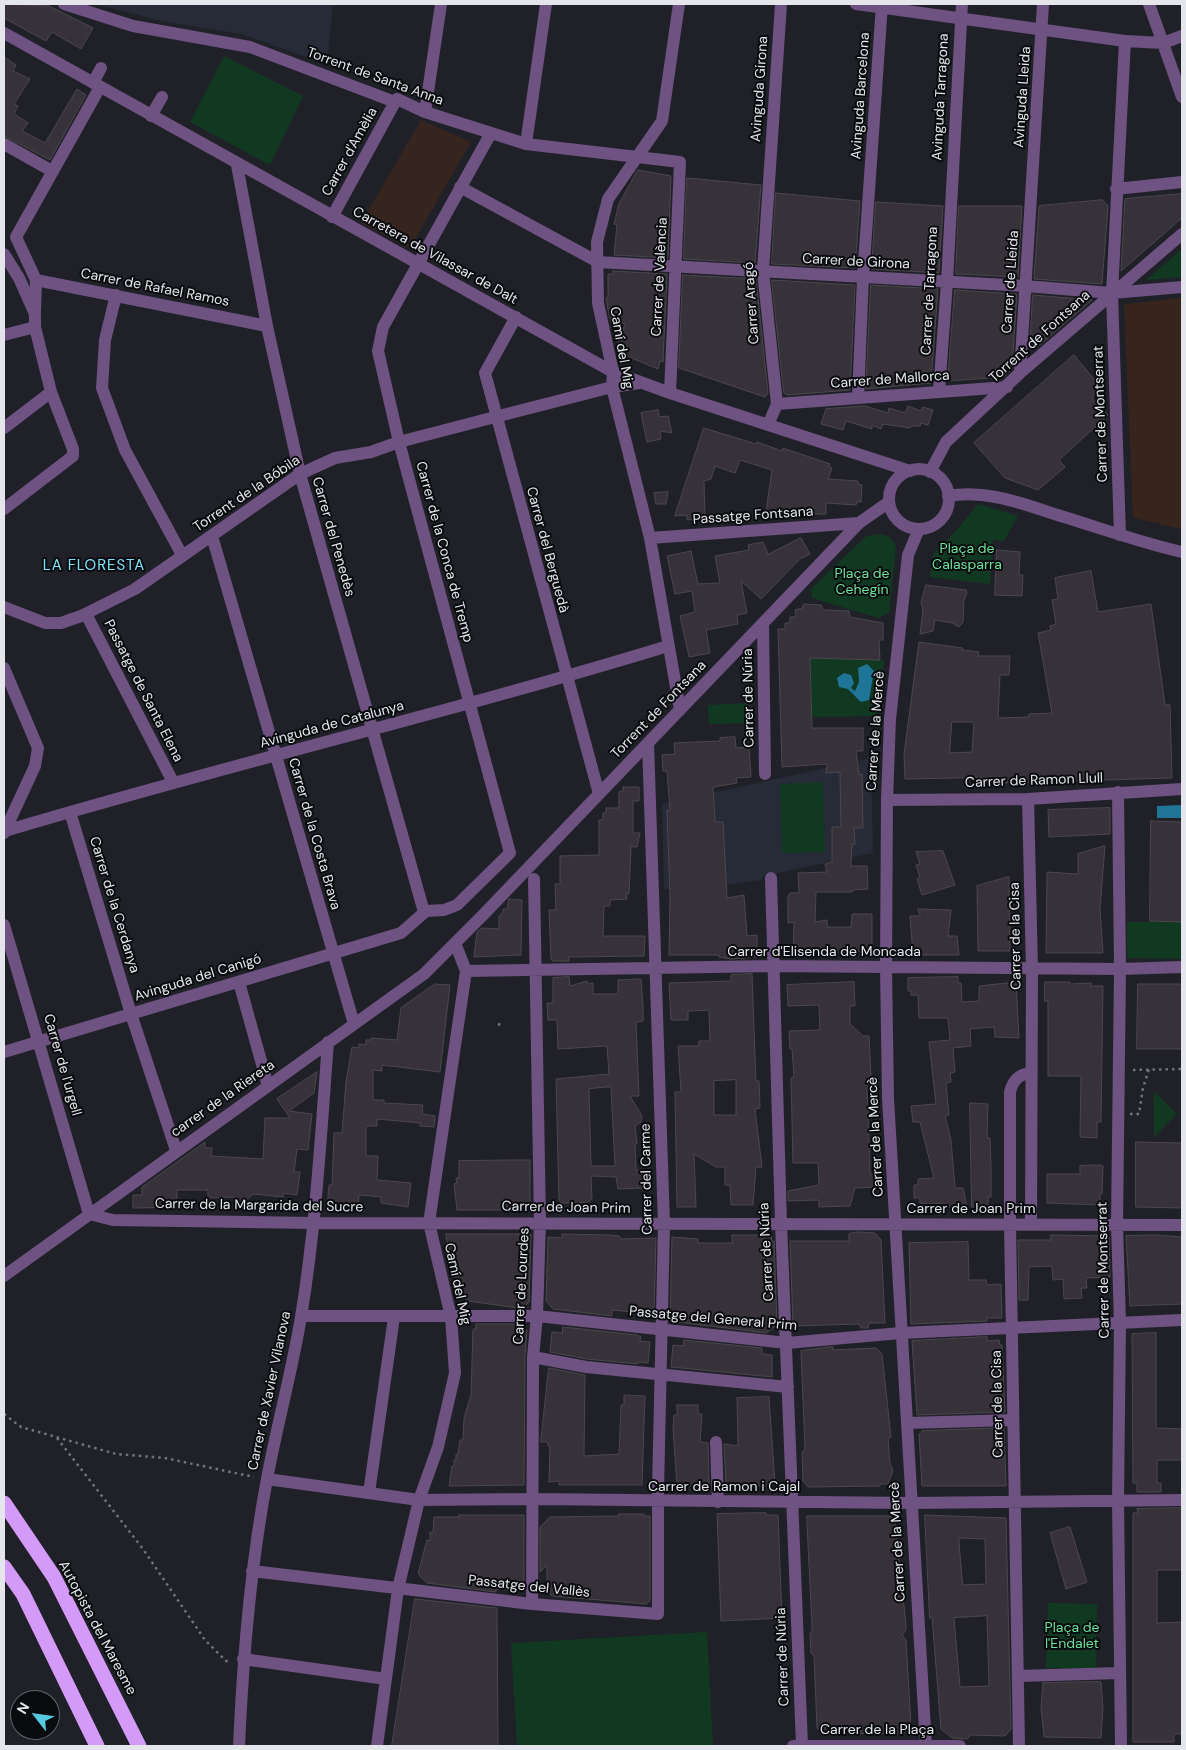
<!DOCTYPE html>
<meta charset="utf-8">
<style>
body{margin:0}
#map{position:relative;width:1186px;height:1750px;overflow:hidden;background:#202128;font-family:"DM Sans",sans-serif}
canvas{display:block}
.frame{position:absolute;inset:0;border:5px solid #e4e6eb;pointer-events:none}
.north{position:absolute;left:10px;top:1690px;width:50px;height:50px;box-sizing:border-box;background:#0a0b0e;border:1px solid #616366;border-radius:50%;rotate:300deg;font-size:14px;font-weight:700;line-height:20px;text-align:center;color:#e4e6eb}
.north::after{content:'';display:block;margin:auto;width:18px;height:22px;background:#55cadf;clip-path:polygon(50% 0,100% 100%,50% 72%,0 100%)}
</style>
<div id="map">
<canvas width="1186" height="1750"></canvas>
<div class="frame"></div>
<div class="north">N</div>
</div>
<script>
const ctx = document.querySelector('canvas').getContext('2d');
ctx.lineJoin = 'round';
function fill(path, color) {
  ctx.fillStyle = color;
  ctx.fill(path, 'evenodd');
}
function trace(path, color, width, dash) {
  ctx.strokeStyle = color;
  ctx.lineWidth = width;
  ctx.lineCap = dash ? 'butt' : 'round';
  ctx.setLineDash(dash || []);
  ctx.stroke(path);
}
function drawText(font, color, halo, rows, align = 'center') {
  ctx.font = font + ' "DM Sans",sans-serif';
  ctx.lineWidth = 4;
  ctx.setLineDash([]);
  ctx.textBaseline = 'middle';
  ctx.strokeStyle = halo;
  ctx.fillStyle = color;
  for (const [text, x, y, turn = 0] of rows) {
    ctx.save();
    ctx.translate(x, y);
    ctx.rotate((+turn || 0) * Math.PI / 180);
    ctx.textAlign = isNaN(turn) ? turn : align;
    if (halo) ctx.strokeText(text, 0, 0);
    ctx.fillText(text, 0, 0);
    ctx.restore();
  }
}
const commercial = new Path2D(`
 M1182,298V529L1133,518L1124,304Z`);
const built = new Path2D(`
 M93,4H333L327,64L241,34L162,21Z
 M871,758L873,853L762,876V880L702,888L664,889L662,804Z`);
const medical = new Path2D(`
 M421,120L471,142L410,248L361,223Z`);
const green = new Path2D(`
 M224,56L303,96L270,165L190,122Z
 M1182,249V277L1146,280Z
 M978,504L1018,516L1004,541L993,540L990,584L930,577L933,554L955,532Z
 M877,534C888,535 892,537 896,547L889,613L878,618L812,598L811,589L865,537Z
 M810,658L884,660L877,716L812,717Z
 M748,703L749,723L709,724L708,705Z
 M823,782L825,852L782,853L780,784Z
 M1127,922H1182V959L1127,958Z
 M1154,1091L1177,1114L1154,1137Z
 M1048,1603L1097,1604L1096,1669L1046,1668Z
 M707,1632L713,1746H517L511,1643Z`);
const water = new Path2D(`
 M867,664L874,671L869,700L861,702L848,689L839,687L837,678L844,673L851,675L854,683L851,688L855,691L859,682L858,668Z
 M1182,805V818H1157V806Z`);
const building = new Path2D(`
 M4,4L49,6L93,28L81,49L52,32L46,41L4,18Z
 M4,57L16,65L13,71L30,79L14,104L18,106L14,114L28,123L22,131L45,143L77,89L86,95L50,160L4,136Z
 M638,170L671,176L668,258L614,255L617,225L614,224L619,204Z
 M687,178L761,185L755,263L684,259Z
 M776,193L860,201L855,268L772,264Z
 M1182,194V218L1121,271L1125,199Z
 M1103,200L1108,206L1102,284L1034,279L1039,206Z
 M876,202L943,206L939,273L872,269Z
 M959,206H1022L1018,277L956,274Z
 M613,271L667,274L663,362L660,361L658,369L622,354L623,351L616,348L625,324L612,322L609,315L606,298L608,297V274H613Z
 M683,275L756,279L768,393L765,397L679,368Z
 M772,280L855,285L850,390L788,395L784,393Z
 M871,285L938,289L931,383L866,389Z
 M955,290L1017,294L1012,369L1004,377L948,381Z
 M1033,295L1092,300L1035,349L1030,347Z
 M1074,355L1102,389L1092,398L1108,415L1059,460L1065,467L1038,490L1005,478L974,443Z
 M865,406L888,413L889,408L905,413L908,406L921,411L923,407L933,410L928,425L921,423L920,426H911L910,428L883,424L881,429L872,425V429L846,421L843,430L821,424L826,409Z
 M658,410L659,417L668,416L672,433L660,431L661,439L647,442L641,413Z
 M704,428L756,444L757,442L782,451L783,448L830,464L829,467L832,468L828,479L858,481V484L862,485L861,502H857L856,505L826,503V514H788L790,518L769,516L770,511H766L772,470L740,460L735,473L715,466L711,479L704,481L705,518L687,520V515L675,516Z
 M668,492L666,504H656L654,493Z
 M801,538L810,554L800,559L761,599L741,581L747,613L737,615L738,624L706,630L710,653L689,657L680,616L695,612L692,591L675,594L667,556L691,551L698,584L720,583L715,556L749,550L748,545L763,542L768,554Z
 M997,550L1020,552L1019,575H1023L1022,596L995,595Z
 M1091,571L1098,612L1151,604L1165,705H1170L1172,778L1003,783V777L905,779L904,754L919,642L963,648L962,650L979,652L978,656H1010L1009,675H1000L998,718L1029,717V714L1052,713L1038,633L1051,630L1050,626L1056,624L1052,600L1058,599L1055,578ZM952,722H974L972,752L950,753Z
 M926,585L966,590L967,593L964,600L963,622L959,627L952,623L935,620L933,631L920,634L923,610L921,603Z
 M804,604L821,605L823,610L849,611L850,617L883,623V640H879L880,660L810,658L812,728H863V751H856L859,775L862,774L863,828H854L855,844H852L851,866H867L868,889L852,890V892H816L815,922L827,920V927H851L852,914H872V951L793,955L794,922L788,923V897L790,893H799L798,873L827,872L825,864L832,862V827H841L840,772L826,773L827,764L782,767L778,629H785V623H790V617H796L795,610L802,608Z
 M735,737L736,748L749,747L751,777L736,778L737,783L713,787L715,822H723L727,898L744,895L747,936L757,935V957L731,959L719,957V955H669L670,896L667,810H670L667,771H663L662,755L675,754L674,743L720,741V738Z
 M623,787H639V801H633V833H640L637,847H631L629,894L626,893L627,899L610,900V906H604L603,936H645L644,956L569,957V961H553L551,959L549,910H556L555,884H560V856L599,855V820H603V813H606V808H619V792L623,791Z
 M1110,808V834L1049,837L1048,810Z
 M1151,821L1182,822V922L1150,921Z
 M1105,846L1100,909L1103,953H1046L1047,872L1078,874V854Z
 M943,851L955,885L922,895L917,879L920,877L916,865L920,864L916,852Z
 M1009,877L1010,951H978L977,886Z
 M509,899L522,900L521,955L474,957L477,932L482,928L499,929V916L503,912V909H507Z
 M918,909L951,910L948,936H957L959,955H913L910,916H920Z
 M752,974L756,1081H759L760,1108L755,1109L762,1167H756L753,1205H731L730,1185H725V1167H716L694,1154L696,1207H677L675,1092H681L678,1046H699V1041H710L709,1010L688,1011V1020H671L669,983L731,981V975ZM736,1080V1115H714V1081Z
 M569,977L570,986L587,981L588,984L593,983V994H618V980L641,979L643,1006V1021L636,1022L639,1096H630L642,1116L641,1122L635,1126L637,1144H635L636,1170H644L645,1188L618,1189L616,1177L591,1176L592,1198L589,1202L574,1203H561L559,1200L556,1079L609,1074L607,1046L558,1049L557,1020H548L547,1003H553V978ZM611,1087L615,1166H591L589,1089Z
 M958,977V983H961L962,1002L979,1001V986L1016,982L1019,1038L995,1037L994,1027L970,1029L971,1046L953,1048L955,1072L950,1073L951,1082L946,1083L949,1115L945,1116L951,1140L955,1188H963L967,1207L961,1208L944,1207V1203L926,1204L920,1203V1198H914V1185H918V1179L934,1178L920,1122H913L911,1106L936,1104L929,1042L950,1040L948,1018H919L918,995H911V991H908V978Z
 M854,982L855,1006H850V1024L863,1036H869L871,1075V1089H867L870,1174H881V1187L855,1188L850,1206L819,1207V1200L788,1201V1191L819,1185L818,1163H793L791,1078L794,1077L792,1049H790L789,1031L820,1030L819,1005L788,1006L787,985Z
 M1045,982H1070V984L1091,983V986H1103L1101,1122H1097V1138L1080,1137L1081,1076H1048V1001H1045Z
 M435,984L450,985L440,1072L382,1065V1071L373,1070V1100H384V1103L423,1105L422,1114L435,1116L434,1127L420,1126V1123L377,1119V1126H366V1156H378L377,1180L411,1183L408,1207L381,1203V1197L359,1195L358,1207L342,1205V1209L327,1208L329,1185H332L334,1133H342L346,1082L352,1047L359,1048V1044L366,1045V1040H371V1038L397,1040L401,1008Z
 M1138,984H1182V1049H1137Z
 M317,1072L314,1093L289,1111L312,1114L308,1150L297,1149L294,1172H300L297,1195L283,1193V1197L253,1194L242,1204L233,1197L208,1198V1190H177V1207L133,1208V1195H142V1187L205,1142V1148H212L211,1156L263,1159L265,1118H290L277,1099Z
 M970,1103L988,1104L987,1138H990L991,1165V1197H988V1207H972Z
 M1136,1142L1182,1143V1208L1136,1207Z
 M514,1160H530V1210H457L454,1184L457,1183L456,1178H459V1161Z
 M1100,1165L1103,1166L1102,1194H1100V1205L1047,1203V1174H1080V1166Z
 M857,1232L875,1233L881,1240L885,1323H869L868,1328H861L859,1324L793,1326L790,1241H849V1234Z
 M446,1234H531L529,1302L523,1308H518L468,1301L459,1293Z
 M562,1234L608,1235L619,1236L621,1239L656,1238L654,1314L612,1310V1316L553,1309L546,1301L548,1237L562,1238Z
 M732,1235H771L772,1241H774L777,1325L766,1333L670,1321L672,1237L698,1239V1243H732Z
 M1051,1235L1109,1236L1110,1277L1086,1278L1087,1288H1081L1082,1298L1064,1299L1063,1279L1053,1280L1052,1266L1029,1267L1028,1300H1019L1018,1240H1051Z
 M1157,1235L1182,1237V1304L1130,1306L1126,1236Z
 M968,1242L969,1280H986L987,1285L1001,1284L1002,1318H987V1321L911,1324L909,1243Z
 M476,1324H524V1330H527L525,1357L524,1485L449,1486L452,1466H454V1460H456V1454H458L460,1440H463L464,1418L471,1395L473,1329H476Z
 M563,1327L637,1335L641,1337L640,1341L650,1342L648,1363L639,1362L638,1364L587,1359L550,1352L552,1332L562,1333Z
 M1156,1333V1428L1182,1429V1460H1157V1483H1161V1492H1137V1483H1133L1132,1334Z
 M987,1337V1341L999,1340L1000,1345H1002L1005,1412L917,1415L912,1341Z
 M684,1340L762,1348V1354L772,1355V1377L671,1367L673,1345L683,1346Z
 M829,1347H833V1350L876,1348L882,1354L891,1437L888,1438L890,1463L893,1471L888,1484H880V1486L808,1487L803,1481L802,1452L805,1449L801,1351Z
 M549,1368L585,1375L584,1456L619,1454L621,1405H624V1395L645,1396L642,1485H559V1481L549,1482L550,1446H548V1442H541Z
 M769,1397L775,1483L770,1484L771,1486H726L724,1444L738,1446L737,1398Z
 M677,1405H698V1414H702L700,1442L708,1443L709,1486H677L673,1429L674,1415H677Z
 M1004,1428L1006,1486H922L919,1434L922,1431Z
 M1182,1508V1570H1157V1623L1182,1622V1734H1174V1742H1133V1513H1138L1137,1509Z
 M766,1513V1515H778L782,1618L721,1621L717,1514Z
 M619,1514H644V1516H650V1601L646,1604L552,1596L547,1591V1565L540,1572V1527L550,1517L619,1516Z
 M459,1515H524V1588L521,1591L496,1589V1592L427,1583L418,1574L427,1540L430,1541V1532L433,1533L434,1517H459Z
 M925,1515L1006,1518L1011,1729L1005,1736L971,1735L967,1739L952,1738L941,1729L932,1617L930,1618ZM959,1538L985,1539L986,1584L963,1585ZM987,1616L989,1686L960,1687L954,1618Z
 M807,1516H891V1521H895L906,1625V1630L902,1635L906,1640L911,1725L903,1734L822,1733L817,1728L814,1656L811,1653L810,1633L812,1631Z
 M1070,1527L1087,1582L1066,1589L1050,1533Z
 M415,1599L497,1608L498,1746H392Z
 M1101,1682L1103,1708L1101,1738L1044,1737L1041,1707L1043,1683Z`);
const path = new Path2D(`
 M498,1024L501,1025
 M1133,1070L1182,1069
 M1130,1114H1139L1143,1088L1149,1069
 M4,1414L21,1427L116,1454L165,1458L254,1477
 M57,1438L143,1549L205,1640L226,1661H231`);
const minor = new Path2D(`
 M64,4L133,26L250,47L395,102L397,99L425,112L526,144L680,162L670,393
 M679,4L662,121L608,199L597,242L598,303L613,372L612,387L650,538L680,710
 M856,4L1125,41L1163,43L1182,36
 M1149,4L1182,97
 M4,33L613,372L670,393L910,471
 M93,83L101,68
 M425,112L441,4
 M151,116L162,97
 M4,144L52,171
 M526,144L546,4
 M237,165L267,326L300,474L424,912
 M460,187L598,262L1025,286L1112,293L1182,287
 M1116,189L1182,182
 M332,217L395,102
 M4,254L19,278L35,314V327L51,392L73,449V456L4,509
 M36,280L267,326
 M116,295L105,340L102,388L125,450L182,555
 M35,311L36,280L16,237L100,87
 M516,317L485,373L599,794
 M4,335L35,327
 M1020,373L1043,4
 M939,391L947,282L962,4
 M858,398L863,277L882,4
 M777,404L1007,387
 M768,425L777,404L763,271L781,4
 M4,428L51,392
 M889 499a30 30 0 1 1 60 0a30 30 0 1 1-60 0Z
 M930,472L946,442L1020,373L1182,234
 M948,496C989,489 1025,505 1064,517C1103,529 1142,543 1182,552
 M919,529L908,555L890,719L887,800L886,967L888,1098L926,1746
 M1120,535L1112,293L1125,41
 M212,536L354,1024
 M650,538L859,523
 M4,607L45,623H61L81,616L135,589L300,474L335,458L371,452L399,442L495,417L612,387L639,383
 M86,614L173,782
 M763,623L765,774
 M4,668L38,748L35,766L4,833
 M1118,792L1120,969L1117,1224L1120,1323L1118,1500L1121,1746
 M1028,799L1032,969L1031,1224
 M887,800L1028,799L1182,789
 M70,812L131,1014L176,1150
 M5,831C225,765 449,713 668,646
 M771,878L781,1223L802,1745
 M4,925L89,1214
 M466,971L773,966L1120,969L1182,967
 M239,982L268,1086
 M4,1052L401,933L426,911L444,910L457,905L510,853L399,442L378,351L383,327L491,133
 M89,1214L113,1220L313,1223L1182,1225
 M4,1276L424,974L483,915L859,523L889,502
 M301,1316H537L787,1343L901,1333L1182,1320
 M533,1357L586,1367L788,1387
 M907,1423L1013,1420
 M716,1442L718,1502
 M267,1479L419,1500L534,1499L910,1503L1182,1500
 M369,1493L394,1317
 M252,1571L532,1604L658,1614V1489L664,1224L648,743
 M532,1604L533,1357L537,1316L540,1222L534,879
 M243,1659L386,1679
 M1018,1676L1120,1673
 M239,1746C243,1656 250,1568 267,1479C277,1425 292,1371 301,1317C316,1226 321,1133 328,1042
 M377,1746L398,1589L419,1500L438,1447L455,1373L451,1317L429,1223L466,971L455,943
 M793,1746H960
 M1019,1746L1010,1224V1092C1013,1080 1019,1074 1031,1073`);
const highway = new Path2D(`
 M4,1503L54,1577L139,1746
 M4,1567L23,1594L97,1746`);
const streetNames = [
 ["Torrent de Santa Anna",375,77,20],
 ["Avinguda Girona",760,89,-86],
 ["Avinguda Barcelona",861,96,-86],
 ["Avinguda Tarragona",941,97,-87],
 ["Avinguda Lleida",1023,97,-86],
 ["Carrer d'Amèlia",350,152,-61],
 ["Carretera de Vilassar de Dalt",435,256,29],
 ["Carrer de Girona",856,262,3],
 ["Carrer de València",660,277,-87],
 ["Carrer de Lleida",1011,282,-86],
 ["Carrer de Rafael Ramos",155,288,11],
 ["Carrer de Tarragona",930,291,-87],
 ["Carrer Aragó",752,303,-94],
 ["Torrent de Fontsana",1040,337,-42],
 ["Camí del Mig",621,348,80],
 ["Carrer de Mallorca",890,380,-4],
 ["Carrer de Montserrat",1101,414,-92],
 ["Torrent de la Bóbila",247,494,-34],
 ["Passatge Fontsana",753,516,-4],
 ["Carrer del Penedès",333,537,74],
 ["Carrer del Berguedà",547,550,75],
 ["Carrer de la Conca de Tremp",444,552,75],
 ["Passatge de Santa Elena",143,691,63],
 ["Carrer de Núria",749,698,-91],
 ["Torrent de Fontsana",659,710,-46],
 ["Avinguda de Catalunya",332,725,-15],
 ["Carrer de la Mercè",876,731,-86],
 ["Carrer de Ramon Llull",1034,781,-2],
 ["Carrer de la Costa Brava",314,834,74],
 ["Carrer de la Cerdanya",114,905,73],
 ["Carrer de la Cisa",1016,936,-91],
 ["Carrer d'Elisenda de Moncada",824,952],
 ["Avinguda del Canigó",198,978,-17],
 ["Carrer de l'urgell",62,1065,74],
 ["carrer de la Riereta",223,1099,-35],
 ["Carrer de la Mercè",876,1137,-93],
 ["Carrer del Carme",647,1179,-91],
 ["Carrer de la Margarida del Sucre",259,1206,1],
 ["Carrer de Joan Prim",566,1208,1],
 ["Carrer de Joan Prim",971,1209],
 ["Carrer de Núria",767,1252,-93],
 ["Carrer de Montserrat",1104,1270,-91],
 ["Camí del Mig",457,1284,78],
 ["Carrer de Lourdes",522,1286,-87],
 ["Passatge del General Prim",713,1319,5],
 ["Carrer de Xavier Vilanova",270,1391,-78],
 ["Carrer de la Cisa",998,1404,-91],
 ["Carrer de Ramon i Cajal",724,1487],
 ["Carrer de la Mercè",898,1542,-93],
 ["Passatge del Vallès",529,1587,6],
 ["Autopista del Maresme",97,1628,62],
 ["Carrer de Núria",783,1657,-92],
 ["Carrer de la Plaça",877,1730]
];
const parkNames = [
 ["Plaça de",967,549],
 ["Calasparra",967,565],
 ["Plaça de",862,574],
 ["Cehegín",862,590],
 ["Plaça de",1072,1628],
 ["l'Endalet",1072,1644]
];
const neighbourhoodNames = [
 ["LA FLORESTA",94,566]
];
fill(commercial, '#36241d');
fill(built, '#272a37');
fill(medical, '#36241f');
fill(green, '#113921');
fill(water, '#1f7597');
fill(building, '#373239');
trace(building, '#4c474e', 1);
trace(path, '#73747a', 2.5, [2.5, 4]);
trace(minor, '#6e5281', 12);
trace(highway, '#d49af8', 15);
drawText('14px', '#e4e6eb', '#0a0b0e', streetNames);
drawText('14px', '#6de097', '#0a0b0e', parkNames);
ctx.letterSpacing = '1px';
drawText('15px', '#7de4f8', '#0a0b0e', neighbourhoodNames);
ctx.letterSpacing = '0px';
</script>
